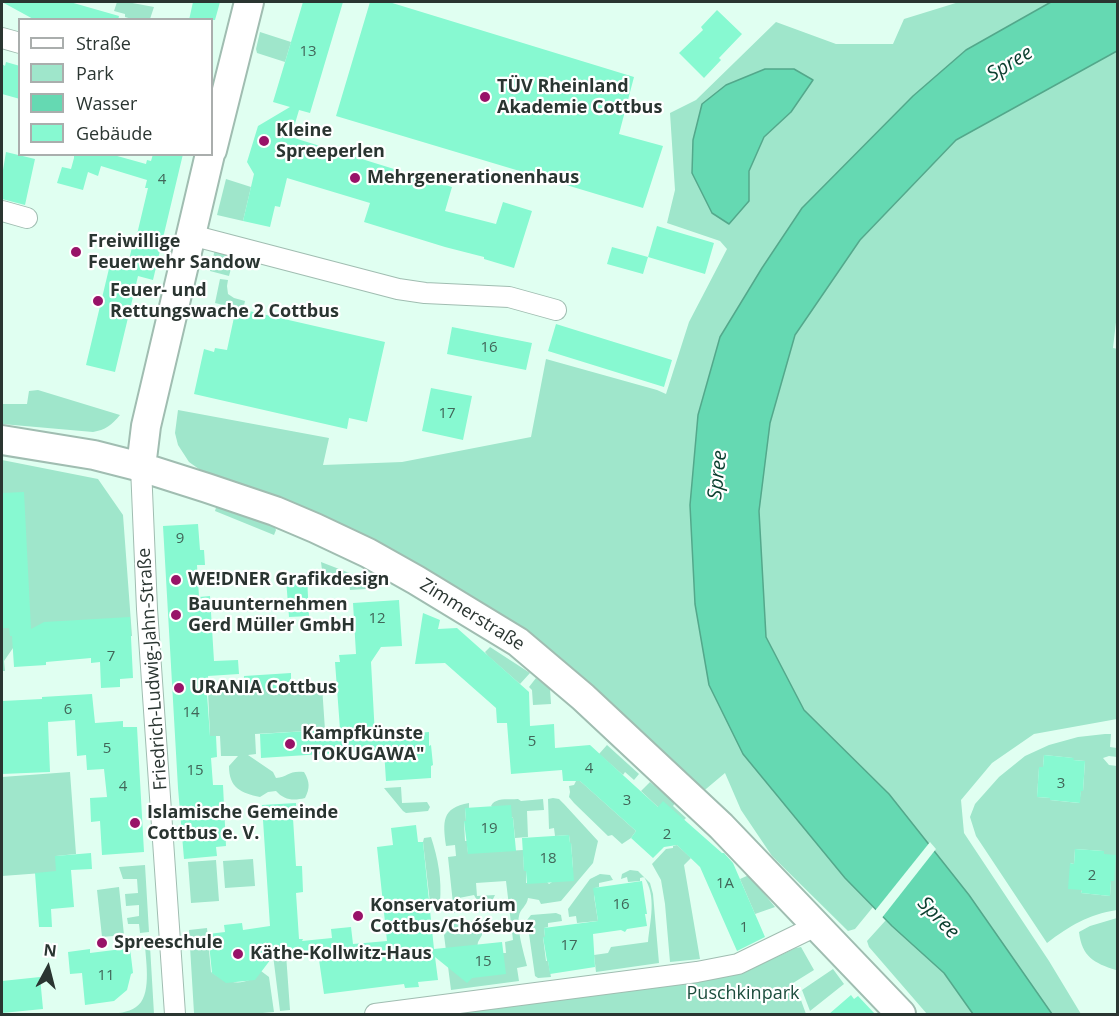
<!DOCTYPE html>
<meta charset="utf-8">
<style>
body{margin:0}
#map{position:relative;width:1119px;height:1016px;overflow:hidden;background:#e0fff1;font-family:"Open Sans",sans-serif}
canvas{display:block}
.frame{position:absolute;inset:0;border:3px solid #2a3531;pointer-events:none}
.legend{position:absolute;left:18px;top:18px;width:195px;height:138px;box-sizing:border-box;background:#fff;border:2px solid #aaaead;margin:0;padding:8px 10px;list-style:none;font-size:18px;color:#2a3531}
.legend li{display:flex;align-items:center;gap:12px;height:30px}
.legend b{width:30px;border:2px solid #aaaead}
.north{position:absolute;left:18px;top:938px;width:60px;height:60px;-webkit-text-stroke:4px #fff;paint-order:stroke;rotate:7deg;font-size:16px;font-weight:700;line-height:24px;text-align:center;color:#2a3531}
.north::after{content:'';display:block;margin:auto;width:21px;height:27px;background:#2a3531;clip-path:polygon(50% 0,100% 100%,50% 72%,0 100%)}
</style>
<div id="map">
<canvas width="1119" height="1016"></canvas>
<div class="frame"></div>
<ul class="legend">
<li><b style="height:8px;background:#fff"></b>Straße</li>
<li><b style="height:16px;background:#9fe6cb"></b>Park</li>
<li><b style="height:16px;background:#65d9b2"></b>Wasser</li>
<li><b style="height:16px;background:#87f9d1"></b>Gebäude</li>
</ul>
<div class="north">N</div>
</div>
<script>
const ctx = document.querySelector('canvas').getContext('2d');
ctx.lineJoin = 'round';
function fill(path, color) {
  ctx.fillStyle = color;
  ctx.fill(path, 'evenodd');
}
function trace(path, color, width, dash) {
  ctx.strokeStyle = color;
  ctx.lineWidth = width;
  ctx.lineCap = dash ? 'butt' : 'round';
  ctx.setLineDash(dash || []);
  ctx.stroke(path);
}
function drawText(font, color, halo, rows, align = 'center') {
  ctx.font = font + ' "Open Sans",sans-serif';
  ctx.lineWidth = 4.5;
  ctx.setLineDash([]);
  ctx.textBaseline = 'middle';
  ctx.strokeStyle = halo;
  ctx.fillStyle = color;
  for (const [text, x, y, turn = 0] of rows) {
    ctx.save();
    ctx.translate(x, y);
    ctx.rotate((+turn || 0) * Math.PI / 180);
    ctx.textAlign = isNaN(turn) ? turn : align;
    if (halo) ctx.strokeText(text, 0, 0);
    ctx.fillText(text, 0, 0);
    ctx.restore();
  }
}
const green = new Path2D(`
 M117,2H127L154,7L150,19H132L125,17V14L114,11Z
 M959,2H1051L966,50L913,96L802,208L762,268L720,337L698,415L690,505L695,604L743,754L845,878L873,907L855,929L848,931L772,856L741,810L725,773L700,794L543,646L447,582L367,536L309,510L260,491L206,474L189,462L178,445L175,433L178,410L329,438L323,465L402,462L531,437L546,359L657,390L666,394L689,322L727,249L720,241L667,223L675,190L670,113L696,100L776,22L836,44H893L904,19ZM702,104L791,112L764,137L749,171V184Z
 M260,32L291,42L285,62L257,53L256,49Z
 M1117,51L1118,305L1113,348L1118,349L1117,719L1034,734L992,763L961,800L964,833L1049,961L1081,1014H1052L889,794L804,710L766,637L759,511L770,423L795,335L860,240L956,140Z
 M226,179L251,187L243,221L217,215Z
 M215,249L232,253L234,257L229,276L210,271Z
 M220,279L228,280L227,286L228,294L234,298L245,301L243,310L215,303Z
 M38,390L120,415C112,425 105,430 93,432L2,424V404H27L29,391Z
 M2,460L98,479L123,515L132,636L46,642L13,648L4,661L5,671H2Z
 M217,504L274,525L276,530L274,535L215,511Z
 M321,562L365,579L366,589L350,590L349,584L324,586Z
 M490,647L530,673L520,684L488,656L485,652Z
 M536,678L550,689L551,704L533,705L532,690L529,687Z
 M322,686L325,730L255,734L256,754L248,755L273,772L276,778C288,777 289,770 304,772C310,782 310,788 305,798C293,801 284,800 276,791L268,792L260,797C241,793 229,788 229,766L238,756H221L220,736H210L208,692Z
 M1105,734H1111L1110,747L1117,748V757L1109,756L1103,758L1109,765L1117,766V910C1087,915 1071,925 1047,943L976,836L970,817L975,804L999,777L1025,756L1049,745L1078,737ZM1044,755L1073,758V760L1085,761L1083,791H1081L1079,803L1050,800V798L1037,797L1039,768L1043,767ZM1075,849L1103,851L1114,881H1111L1110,896L1081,893L1082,890L1070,863L1074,864Z
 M607,745L639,774L634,780L625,772L623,775L599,754Z
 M70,772L76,854L56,856V872L2,876V777Z
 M579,780L636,831L631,838L622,844L612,835L608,836L574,803L569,797L570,792L569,786L574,785L576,781Z
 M650,782L675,803L673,806L686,818L684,820L658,807L641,791Z
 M401,787L402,803L427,802L430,807L428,811L406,813L403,811L384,788Z
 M553,798L559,799L564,804L598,841L593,863L561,901L541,904L539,900L528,898C527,906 520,909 519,916C516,927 524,954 527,966L517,968L519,981L451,990L444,935L455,923L476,921L481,924L482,935L478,942L472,978L503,953H506L505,942L513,940L506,881L476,883L477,896L495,895L492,901L480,906L474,895L454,899L459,910L454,913L448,857L456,856L455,845L446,846C443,822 441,808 469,803V808H465L466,821H464L465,841H467L468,853L523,850L524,871H526V883L547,882L549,884L573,868L571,843H570L569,835L555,836L554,828L549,829L548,799Z
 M518,799L521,801L543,799L544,810L527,811L528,837L515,838L513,818L491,806C495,797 509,800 518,799Z
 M431,837C438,858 442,880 440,902L430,903L423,842L424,838Z
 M677,845L691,858L684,865L700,959L670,962L665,904L661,880L652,864L666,849L673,848V846Z
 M253,859L255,886L225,888L223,861Z
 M216,860L219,901L191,903L188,862Z
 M145,865L149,932L140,933L139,924H128L127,918L139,916V905L126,906L125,894L138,893L137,879H123L119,867Z
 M630,870L638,871L650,883L653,894L659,963L596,972L594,955L608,953L611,947L648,942C650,921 657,896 644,877L640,878V881L628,882L627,877L621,879L622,874Z
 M600,874L610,875L613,880L599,883V887L595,888L594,896L598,921L577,923L576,916L569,917L568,909L590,879Z
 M749,875L775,907L755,914L740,879Z
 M119,887L124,935L102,937L97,890Z
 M556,913L561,915L562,921L548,923V927L544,928L545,937H543L546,961H548L551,977L538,978L535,976L527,920L531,915Z
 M1117,918L1118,969L1116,970C1094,963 1082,957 1079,932L1090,926Z
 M886,920L944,973L973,1014H927L869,947L867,941Z
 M207,928L211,972C222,980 236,986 249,980C253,978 257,973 261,971L269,977L274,1012L251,1014H196L194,1013L189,930Z
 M145,946H150L154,1014H108C117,1013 128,1013 136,1007C152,997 146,962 145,946Z
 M801,947L814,970L793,983L798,992L806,1014H430L742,973L796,948Z
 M286,954L290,1010L280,1011L273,955Z
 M833,969L844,984L810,1011L802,990Z`);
const water = new Path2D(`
 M1051,2H1117V51L956,140L860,240L795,335L770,423L759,511L766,637L804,710L889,794L969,895L1052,1014H973L944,973L892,926L845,878L743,754L709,685L695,604L690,505L698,415L720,337L762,268L802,208L913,96L966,50Z
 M765,69H794L813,80L791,112L764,137L749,171V201L729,224L712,213L692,173L693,140L702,104L726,85Z`);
const pier = new Path2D(`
 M930,842L936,849L881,919L874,912Z`);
const building = new Path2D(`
 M2,2H70L119,16L118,20H35Z
 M193,2H220L215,20H189Z
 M303,2H343L310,113L299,110L291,137L452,187L445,211L496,224L503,202L532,211L514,268L484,259V257L445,247L364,222L370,203L287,178L280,207L275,206L270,227L243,221L254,174L247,162L258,126L290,107L273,102Z
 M370,2H389L634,77L619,134L663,146L643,208L336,116Z
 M717,10L742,34L719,58L721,60L704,78L679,53L703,30L701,27Z
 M6,62L20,66V99L2,94V64L5,66Z
 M6,152L35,159L25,205L2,199V176Z
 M74,154H110L146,164L147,160L151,161L153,154H183L153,280L138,276L115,372L86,365L112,256L129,260L132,247H134L148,188H145L147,180L101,166L98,176L88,172L83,190L57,183L62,167L71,169L74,158Z
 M657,226L714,243L705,274L648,257Z
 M612,247L648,257L643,274L607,264Z
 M236,308L385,342L367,422L349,418L347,429L194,394L204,349L214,352L215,348L227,350Z
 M556,324L672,360L664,387L548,351Z
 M452,327L532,343L526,370L447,354Z
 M431,388L472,396L463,440L422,431Z
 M24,492L31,629L44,622L130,617L133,678L120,679V687L101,688L100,662L91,663V658L46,662V665L14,667L12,636H10L9,628H2V493Z
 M198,524L200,550H204L205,565H197L199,597L210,596L214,661L238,660L239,674L208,676L209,692L207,694L210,736H216L217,757L211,758L213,785H223L226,846L216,847L217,856L184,859L178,788L163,526Z
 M307,577L309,616L289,617L286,579Z
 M399,600L402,646L381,647L371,662L375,736L429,732V746L431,745L433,765L431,766V778L386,781L384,750L261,758L260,734L340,729L335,662H340L339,655L356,654L353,603Z
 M423,613L440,620L438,629L457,628L529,692L530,726L554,724L555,748L590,745L658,807L663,801L722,853H724L733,863L765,937L737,951L700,867L677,845L664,847L653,858L631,838L636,831L580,781H563L562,770L511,774L507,723H497L496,708L445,663L415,664Z
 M291,673V688L245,691L244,676Z
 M92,694L95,723L123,721V727H137L144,852L102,855L100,821L91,822L90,798L107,797L104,769L87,770L86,755L77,756L75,720L48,722L50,772L2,774V701L42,699V697Z
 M1044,755L1074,758L1073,760L1085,761L1083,791H1081L1080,803L1050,800V798L1037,797L1039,767H1043Z
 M296,803L297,818H293L296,866H302L303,892L296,893L299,939H303L302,941L332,938L331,929L351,927L353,944L387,941L377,847L393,845L391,828L416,825L418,842H423L434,949L502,942L506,974L472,978L467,983L435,957L438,980L418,982L419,987L405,988L404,984L324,994L318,953L274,955L255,980L226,983L212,973L208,934L225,932L224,925L242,923L243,930L270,926L262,805Z
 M511,805L512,818H513L516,851L468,854L464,821H466L465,808Z
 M569,835L570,843H571L574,881L527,884L526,871H524L522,838Z
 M1075,849L1104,851V854L1116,855L1114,881H1111L1110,896L1081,893L1082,890L1068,889L1070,863L1074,864Z
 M91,853L92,869L71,870L74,907L51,909L52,927H39L35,873L56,871L55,856Z
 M642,881L647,914H645L647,926L627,929L625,932L621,930L593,934L595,967L550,974L548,961H547L543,937H545L544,928L598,921L593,888Z
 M130,948L133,973L131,974L127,990L114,1001L85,1005L82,973L70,974L68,952L90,949V953Z
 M40,977L43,1009L2,1013V981Z
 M851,995L854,999L858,996L875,1014H829Z`);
const street = new Path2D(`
 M2,38L20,43
 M2,211L27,218
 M191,235L398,289L425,293L509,297L556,310
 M141,467L147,609L175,1014
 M375,1014L697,972L738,964L816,926`);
const secondary = new Path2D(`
 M212,150L249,2
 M2,440L94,455L141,467L207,488L275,511L315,528L368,553L416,580L518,642L583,697L721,826L901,1014
 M141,467L146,426L210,154`);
const markers = [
 [485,97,6,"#981368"],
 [264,141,6,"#981368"],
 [355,178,6,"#981368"],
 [76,252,6,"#981368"],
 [98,301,6,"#981368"],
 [176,580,6,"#981368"],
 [176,615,6,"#981368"],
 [179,688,6,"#981368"],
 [290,744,6,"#981368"],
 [135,823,6,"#981368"],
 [358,916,6,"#981368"],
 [102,943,6,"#981368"],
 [238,954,6,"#981368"]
];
const numberNames = [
 ["13",308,52],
 ["4",162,180],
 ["16",489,348],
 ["17",447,414],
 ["9",180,539],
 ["12",377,619],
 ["7",111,657],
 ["6",68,710],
 ["14",191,713],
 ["5",532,742],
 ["5",107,749],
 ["4",589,769],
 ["15",195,771],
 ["3",1061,784],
 ["4",123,787],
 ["3",627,801],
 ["19",489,829],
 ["2",667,835],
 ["18",548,859],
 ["2",1092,876],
 ["1A",725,884],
 ["16",621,905],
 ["1",744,928],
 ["17",569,946],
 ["15",483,962],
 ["11",106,976]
];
const poiNames = [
 ["TÜV Rheinland",497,87],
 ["Akademie Cottbus",497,108],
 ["Kleine",276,131],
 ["Spreeperlen",276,152],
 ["Mehrgenerationenhaus",367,178],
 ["Freiwillige",88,242],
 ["Feuerwehr Sandow",88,263],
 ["Feuer- und",110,291],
 ["Rettungswache 2 Cottbus",110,312],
 ["WE!DNER Grafikdesign",188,580],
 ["Bauunternehmen",188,605],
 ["Gerd Müller GmbH",188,626],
 ["URANIA Cottbus",191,688],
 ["Kampfkünste",302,734],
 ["\"TOKUGAWA\"",302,755],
 ["Islamische Gemeinde",147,813],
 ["Cottbus e. V.",147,834],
 ["Konservatorium",370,906],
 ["Cottbus/Chóśebuz",370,927],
 ["Spreeschule",114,943],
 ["Käthe-Kollwitz-Haus",250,954]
];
const streetNames = [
 ["Zimmerstraße",472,615,32],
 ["Friedrich-Ludwig-Jahn-Straße",153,669,-94]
];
const parkNames = [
 ["Puschkinpark",743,994]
];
const waterNames = [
 ["Spree",1010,64,-31],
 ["Spree",718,475,-84],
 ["Spree",938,918,46]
];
fill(green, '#9fe6cb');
fill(water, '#65d9b2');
trace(water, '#53a88b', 1.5);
fill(pier, '#e0fff1');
fill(building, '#87f9d1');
trace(street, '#a0bdb1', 22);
trace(secondary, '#a0bdb1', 32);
trace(street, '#fff', 20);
trace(secondary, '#fff', 28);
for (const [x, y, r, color] of markers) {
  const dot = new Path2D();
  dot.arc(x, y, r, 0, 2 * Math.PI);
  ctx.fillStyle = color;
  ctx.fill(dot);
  trace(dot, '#fff', 2);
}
drawText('15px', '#416659', null, numberNames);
drawText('bold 18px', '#2a3531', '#fff', poiNames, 'left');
drawText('18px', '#2a3531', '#fff', streetNames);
drawText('18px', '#1c4d3d', '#fff', parkNames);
drawText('italic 20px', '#0a3f2f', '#fff', waterNames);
</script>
